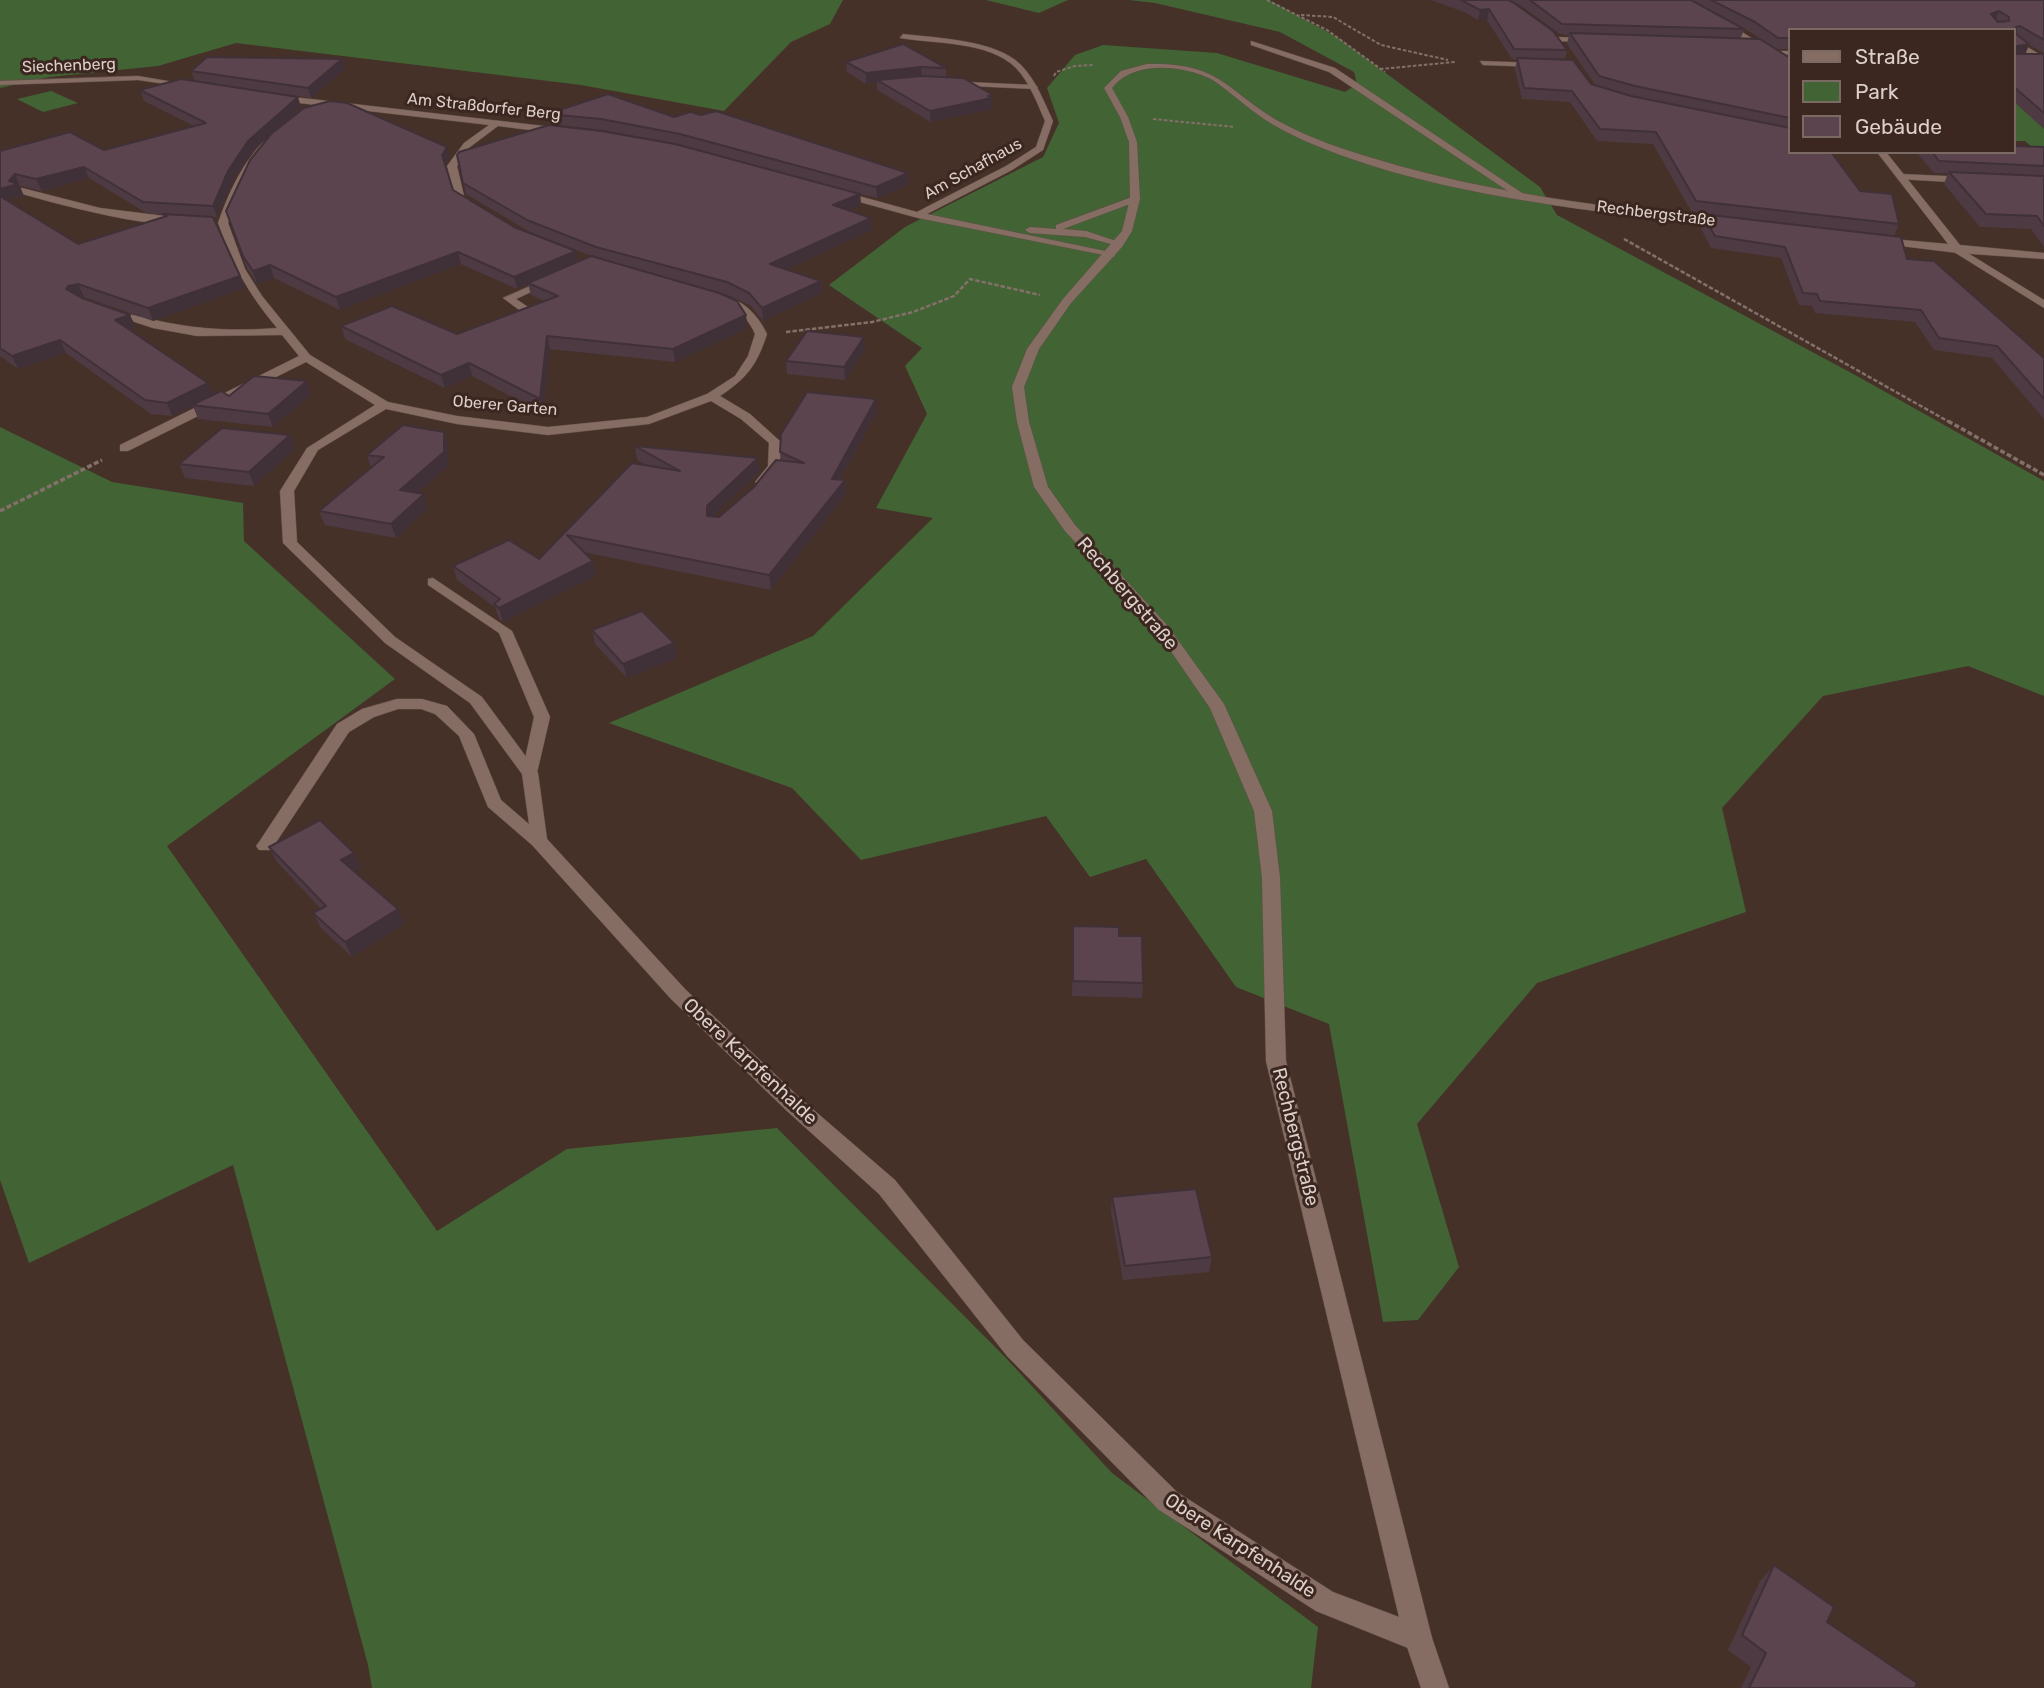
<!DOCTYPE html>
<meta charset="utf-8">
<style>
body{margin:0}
#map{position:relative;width:2044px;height:1688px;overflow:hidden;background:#463129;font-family:Rubik,sans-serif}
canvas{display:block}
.legend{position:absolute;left:1788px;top:28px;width:228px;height:126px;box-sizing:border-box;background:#3b271f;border:2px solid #7b6a63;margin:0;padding:9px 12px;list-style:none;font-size:21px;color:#dccec9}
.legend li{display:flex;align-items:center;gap:14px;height:35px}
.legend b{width:35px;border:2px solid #7b6a63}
</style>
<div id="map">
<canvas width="2044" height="1688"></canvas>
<ul class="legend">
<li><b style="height:9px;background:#866d64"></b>Straße</li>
<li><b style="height:19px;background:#426334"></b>Park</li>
<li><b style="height:19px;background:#5b444e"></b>Gebäude</li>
</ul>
</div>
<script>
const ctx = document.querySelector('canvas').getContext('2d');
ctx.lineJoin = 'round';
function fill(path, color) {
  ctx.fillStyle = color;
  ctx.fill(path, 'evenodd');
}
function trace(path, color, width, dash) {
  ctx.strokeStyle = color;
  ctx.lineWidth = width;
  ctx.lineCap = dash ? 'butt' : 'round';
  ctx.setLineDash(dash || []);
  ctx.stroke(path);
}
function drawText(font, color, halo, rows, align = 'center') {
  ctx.font = font + ' Rubik,sans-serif';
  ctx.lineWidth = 6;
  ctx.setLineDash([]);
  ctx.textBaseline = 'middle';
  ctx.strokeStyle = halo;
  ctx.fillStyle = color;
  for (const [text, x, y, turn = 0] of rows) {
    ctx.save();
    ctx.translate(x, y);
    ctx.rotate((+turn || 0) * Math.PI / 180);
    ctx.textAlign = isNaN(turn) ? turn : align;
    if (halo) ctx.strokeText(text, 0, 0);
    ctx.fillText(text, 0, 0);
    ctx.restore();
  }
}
const green = new Path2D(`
 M0,0H843L830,24L791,42L724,111L581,85L236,43L158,66L49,77L0,88Z
 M986,0H1068L1039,13Z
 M1129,0H1269L1337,37L1540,187L1557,215L1857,376L2044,481V696L1968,666L1823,696L1722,808L1746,912L1537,983L1417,1124L1459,1267L1418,1320L1383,1322L1329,1024L1236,987L1146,859L1090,877L1046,816L861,860L792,788L609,723L813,636L933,518L876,508L927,414L905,366L922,348L829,285L905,227L1043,157L1059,123L1047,88L1075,55L1103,45L1217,53L1345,92L1357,84L1354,72L1280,32L1155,3Z
 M2014,83L2044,108V158L2025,141H2014Z
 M51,91L78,103L43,112L17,99Z
 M0,427L112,482L243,503L244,541L395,679L167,846L437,1231L567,1149L777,1128L1006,1358L1112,1473L1318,1627L1311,1688H372L368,1665L233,1165L29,1263L0,1180Z`);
const pathFar2 = new Path2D(`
 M1267,0L1327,30L1385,72
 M1301,15L1333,17L1381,45L1448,60
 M1380,69L1455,62
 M1054,76L1056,72L1075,66L1094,65
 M1153,119L1235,127`);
const pathFar1 = new Path2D(`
 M1624,239L1951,423
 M786,332L872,322L913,312L954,296L970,279L1040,295`);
const path = new Path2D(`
 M1948,421L2044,475
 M0,511L102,460`);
const service = new Path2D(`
 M1556,37L1591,38L1595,40L1591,42L1553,41Z
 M1480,61L1537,63L1541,65L1537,67L1483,65Z
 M945,81L1034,85L1038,87L1034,89L948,85Z
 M546,279L555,281L516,299L534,311V315H526L503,298Z
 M433,578L512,631L550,717L536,777H524L522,773L534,717L499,633L428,585V579Z
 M397,699H422L447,706L474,734L501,800L544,837L547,841L544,845H532L488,807L459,736L435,714L421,709H398L374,717L349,732L271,850H259L256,846L259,842L337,724L362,709Z`);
const minor = new Path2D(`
 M903,34C937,38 997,40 1021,65C1036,80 1044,102 1053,121L1043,150L1012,170L927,214L1110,252L1115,255L1114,257L918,218L834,195L832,193L837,190L917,212L1006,166L1036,147L1045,121C1037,103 1030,83 1016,68C989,41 936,44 900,38Z
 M2014,39L2044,57V63L2014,45Z
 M1251,41L1335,68L1525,195L1517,197L1329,72L1251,45Z
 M1772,51H1790V55H1769Z
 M138,76L197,86L193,88L138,80L0,85V81Z
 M276,95L561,128L565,131L561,134L498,126L470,147L457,166L464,196L481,208L476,211L455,197L447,166L464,143L489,125L273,100Z
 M275,130L282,132C253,164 242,181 228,223L245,269L262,296L310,355L388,402L457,416L548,427L647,417L707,394L735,376L748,356L755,334C747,315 736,310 717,301V297C740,295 758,315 767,334C757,365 747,378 720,396L750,414L781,442C781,459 780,478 762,486L755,482L768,466L769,443L741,419L711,401L649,424L548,435L457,424L386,409L318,450L294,491L297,542L395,637L482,697L538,773L547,839L685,989L801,1099L895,1180L1023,1340L1177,1492L1333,1592L1428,1628L1432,1638L1428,1648L1418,1652L1316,1611L1159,1510L1007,1356L879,1194L787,1111L671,999L532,845L522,774L470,703L385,643L283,543L280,491L307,448L375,405L306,362L128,451H120V445L299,356L282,335L197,336L153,328L107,313L113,310C175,326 212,333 277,328C246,290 235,269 218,223C231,186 246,156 275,130Z
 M1901,174L1967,177L1972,180L1967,183L1898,179V175Z
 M22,188L100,208L181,218L186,221C166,234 46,201 19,193V189Z
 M1135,196L1140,199L1138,201L1063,229L1086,231L1122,243V247L1085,237L1030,233L1025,230L1030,227L1056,229V225Z
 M1958,247L2044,300V308L1954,252V248Z`);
const secondary = new Path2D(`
 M1719,21H1725L1790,63V68L1719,25Z
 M1147,64C1221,62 1225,90 1280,122C1311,139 1345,150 1379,160C1491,194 1608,207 1724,220L1729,223L1724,226C1590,211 1427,195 1303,140C1286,132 1268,123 1253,111C1239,101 1226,88 1211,79C1183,65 1133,60 1112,88L1128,117L1137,142L1140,199L1132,231L1122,247L1071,303L1039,349L1024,387L1029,422L1048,487L1075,525L1167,625L1224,704L1272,811L1280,878L1286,1061L1432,1638L1449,1688H1421L1404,1638L1266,1061L1262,878L1254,811L1210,708L1157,631L1065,531L1034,487L1017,422L1012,387L1027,349L1063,299L1122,231L1130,199L1129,142L1120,117L1104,88L1121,71Z
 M1877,152H1886L1960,245L2044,253V259L1958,253L1876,243V239L1880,238L1948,244Z`);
const wall = new Path2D(`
 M1431,0H1508L1567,50L1565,59L1591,84L1596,86L1567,44L1569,35L1560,34L1520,5L1508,0H2044V53L2029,45L2025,54H2044V129L2014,102V30H1790V152L1860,191L1899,224L1894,236L1907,259L2044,358V419L1992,358L1934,350L1915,322L1815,313L1812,306L1799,305L1781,258L1711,248L1699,225L1702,215L1692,213L1653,144L1597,141L1570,102L1522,99L1515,69L1517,60L1512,59L1487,20H1478L1464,12ZM1727,20L1752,33L1768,44L1741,38L1744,29ZM1775,48L1779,49H1790L1787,56Z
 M342,59L345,69L311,98L228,86L301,107L275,131L450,158L445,166L453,190L514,227L579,262L596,258L530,232L466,194L457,155L822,184L682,145L603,130L549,124L547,114L674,117L701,115L908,173L909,185L877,198L860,194L861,205L849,210L872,230L787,269L821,281L822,293L763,321L751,306L728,295L637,270L748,328L675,362L550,349L543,413L472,376L445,388L345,339L341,326L457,334L544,301L531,295L528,284L517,289L461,264L340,310L274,278L257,284L247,268L226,211L270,135L252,152L232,183L217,217H213L240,276L245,288L153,321L84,297H80L136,327L129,330L213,395L229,396L311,394L273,427L198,419L193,406L172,416L151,414L66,353L18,369L0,356V151L104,150L194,126L144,101L140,90L195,81L191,71ZM89,178L148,214H163L164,217L78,244L7,200L24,196L19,187L21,186L42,191Z
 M846,62L946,68V77L993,106H992V109L931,122L877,90V82L866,84L847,72Z
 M2044,147V247L2031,229L1980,227L1944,184L1948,173H1934L1916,152H2014Z
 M864,337L865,350L845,380L787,374L786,361Z
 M877,412L840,480H845L846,494L771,590L583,552L596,576L503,622L499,619L495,607L457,580L453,566L539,559L649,466L637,460L635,446L760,472L713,516L719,517L753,488L781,460L780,452Z
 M444,432L448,445V466L417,493L428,508L396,538L325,525L319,511L371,468L367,455Z
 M295,449L254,486L185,478L179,464Z
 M592,630L674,643L677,658L627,678L595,644Z
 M269,847L361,868L354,871L398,909L404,924L352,957L321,928L313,913L321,909L277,862Z
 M1073,926L1119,936L1143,983L1142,998L1072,996Z
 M1112,1197L1212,1257L1209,1272L1123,1280L1111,1211Z
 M1774,1565L1827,1622L1915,1688H1741L1751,1667L1728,1650L1760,1581Z`);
const shadedWall = new Path2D(`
 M1489,9L1487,20H1478L1480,10Z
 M1999,11L1995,21L1991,14Z
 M2029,44L2025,55L2014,57L2017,46Z
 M342,59L345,69L311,98L308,88Z
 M921,67L922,77L877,80V82L866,84V73Z
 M993,95L992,109L931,122L930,111Z
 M298,97L301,107L252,152L232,183L217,217L213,206L228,171L248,141Z
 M447,147L450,158L444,167L442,155Z
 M84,167L89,178L42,191L36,179Z
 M908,173L909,185L877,198L876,187Z
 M15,174L24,196L0,202V189Z
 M860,194L861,205L834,217L833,205Z
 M871,218L872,230L772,276L770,264Z
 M576,251L579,263L528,283V284L517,289L514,277Z
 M458,252L461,264L340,310L336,297Z
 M270,265L274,278L257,284L253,271Z
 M240,276L245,288L153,321L148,308Z
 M821,281L822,293L763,321L762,308Z
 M78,284L84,297L73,298L66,289L68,286Z
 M130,315L136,327L120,333L115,320Z
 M746,315L748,328L675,362L673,349Z
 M547,336L550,349L543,413L540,399Z
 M864,337L865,350L845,380L844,367Z
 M60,340L66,353L18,369L12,356Z
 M469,363L472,376L445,388L441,375Z
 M307,381L311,394L273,427L268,414Z
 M208,383L213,396L172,416L167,403Z
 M876,399L877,412L833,492L832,479Z
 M444,432L448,445V466L405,504L400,490Z
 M290,435L295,449L254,486L249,472Z
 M758,458L760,472L709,520L707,516V506Z
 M845,480L846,494L771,590L769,575Z
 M424,494L428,508L396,538L391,524Z
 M593,561L596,576L503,622L499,608Z
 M674,643L677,658L627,678L623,664Z
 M354,853L361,868L348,875L341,860Z
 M398,909L404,924L352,957L345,942Z`);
const building = new Path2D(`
 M1461,0H1508L1514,3L1553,31L1567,50L1514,49L1489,9L1480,10Z
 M1530,0H1691L1744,29L1562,24Z
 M1711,0H2044V40L2020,26L2016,27V34L2029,44L2017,46V54H2044V113L2014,87V30H1790V38H1778L1755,22ZM1999,11L2009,17V21L1998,22L1991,14Z
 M1570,33L1760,39L1790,58V118L1635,86L1599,76Z
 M903,44L946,68L921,67L866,73L846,62Z
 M207,57L342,59L308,88L191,71Z
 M1517,58L1573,60L1591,84L1631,96L1790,128V152H1831L1860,191L1892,194L1899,224L1696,201L1656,132L1600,129L1572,91L1524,88Z
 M922,76L963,78L993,95L988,96L992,98L930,111L877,80Z
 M181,79L298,97L248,141L228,171L213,206L143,202L84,167L36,179L15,174L9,181L18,184L0,189V151L70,132L104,150L206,123L140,90Z
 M608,94L674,117L690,112L701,115L716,111L908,173L876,187L680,134L601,119L547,114Z
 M330,101L347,103L447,147L442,155L453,190L514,227L576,251L514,277L458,252L336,297L270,265L253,271L243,256L226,211L250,160L271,134L304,108Z
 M549,125L601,131L675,144L860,194L833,205L871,218L770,264L821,281L762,308L749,293L727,282L596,247L527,220L463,183L457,155L459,152Z
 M2014,146L2044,147V166L1939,161L1932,152H2014Z
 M1949,172L2044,176V226L2037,216L1986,214Z
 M0,196L78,244L167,216L163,214L213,217L240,276L148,308L78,284L68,286L66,289L82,298L130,315L115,320L208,383L167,403L145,400L60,340L12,356L0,348Z
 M1702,214L1901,237L1907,259L1934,261L2044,358V399L1997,346L1939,338L1921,310L1820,301L1817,294L1803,293L1785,247L1715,236Z
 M591,256L719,293L737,301L746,315L673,349L547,336L540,399L469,363L441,375L341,326L392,306L457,334L558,296L528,283Z
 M807,331L864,337L844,367L786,361Z
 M254,376L307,381L268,414L192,405L221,391L229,396Z
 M807,392L876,399L832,479L845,480L769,575L567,535L593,561L499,608L494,604L500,599L453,566L509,540L539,559L632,463L680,471L635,446L758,458L707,506V516L719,517L753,488L776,460L804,463L780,452L781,434Z
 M403,425L444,432V452L400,490L424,494L391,524L319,511L384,457L367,455Z
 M222,428L290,435L249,472L179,464Z
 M642,611L674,643L623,664L592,630Z
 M320,820L354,853L341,860L398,909L345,942L313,913L326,906L269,847Z
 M1073,926L1119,927V936H1142L1143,983L1073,981Z
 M1196,1189L1212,1257L1125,1266L1112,1197Z
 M1774,1565L1834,1607L1827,1622L1917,1683L1915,1688H1749L1766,1653L1742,1635Z`);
const farStreetnames = [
 ["Siechenberg",69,66,-2],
 ["Am Straßdorfer Berg",484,107,6],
 ["Am Schafhaus",973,169,-29],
 ["Rechbergstraße",1656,214,7],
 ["Oberer Garten",505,406,5]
];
const streetNames = [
 ["Rechbergstraße",1127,594,49],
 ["Obere Karpfenhalde",750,1062,43],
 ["Rechbergstraße",1295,1137,76],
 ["Obere Karpfenhalde",1240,1546,33]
];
fill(green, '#426334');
trace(service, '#614f48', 1);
trace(minor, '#614f48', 1);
trace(secondary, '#614f48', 1);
trace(pathFar2, '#827069', 2, [3.5, 2]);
trace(pathFar1, '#827069', 2.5, [4.5, 2]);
trace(path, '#827069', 3.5, [5, 2.5]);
fill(service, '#866d64');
fill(minor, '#866d64');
fill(secondary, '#866d64');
fill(wall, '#4e3a43');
fill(shadedWall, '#403037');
fill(building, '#5b444e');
trace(building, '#403037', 2);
drawText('16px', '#dccec9', '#3b271f', farStreetnames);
drawText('19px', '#dccec9', '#3b271f', streetNames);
</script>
